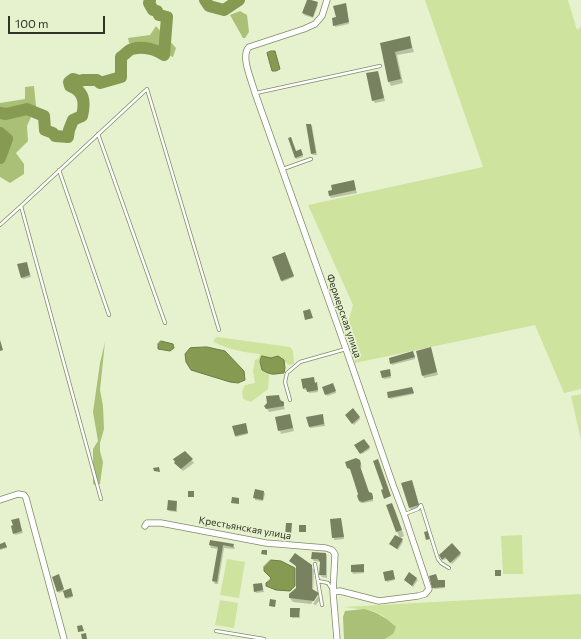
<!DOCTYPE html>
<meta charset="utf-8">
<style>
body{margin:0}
#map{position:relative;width:581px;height:639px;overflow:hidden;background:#e6f2ce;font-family:Commissioner,sans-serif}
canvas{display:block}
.scale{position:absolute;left:8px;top:16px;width:97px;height:18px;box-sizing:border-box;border:2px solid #303426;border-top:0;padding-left:5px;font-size:12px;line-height:14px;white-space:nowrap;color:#303426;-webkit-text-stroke:3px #e6f2ce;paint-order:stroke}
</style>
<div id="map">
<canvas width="581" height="639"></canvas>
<div class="scale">100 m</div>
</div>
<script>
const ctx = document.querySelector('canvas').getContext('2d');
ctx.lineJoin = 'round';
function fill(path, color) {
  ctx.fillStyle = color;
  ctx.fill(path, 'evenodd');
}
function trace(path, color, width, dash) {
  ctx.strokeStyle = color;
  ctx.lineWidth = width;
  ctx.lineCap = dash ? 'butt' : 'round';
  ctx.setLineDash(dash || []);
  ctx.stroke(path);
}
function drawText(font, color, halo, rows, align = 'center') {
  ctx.font = font + ' Commissioner,sans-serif';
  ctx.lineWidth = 3.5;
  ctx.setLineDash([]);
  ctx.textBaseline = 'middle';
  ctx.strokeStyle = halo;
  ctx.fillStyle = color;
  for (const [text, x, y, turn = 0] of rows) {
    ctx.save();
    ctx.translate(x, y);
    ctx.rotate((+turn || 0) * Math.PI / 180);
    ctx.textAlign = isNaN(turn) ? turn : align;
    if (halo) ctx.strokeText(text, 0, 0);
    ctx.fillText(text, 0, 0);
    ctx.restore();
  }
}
const green = new Path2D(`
 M425,0H568L577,30L581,26V389L564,393L535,325L355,363L348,323L353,305L308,205L483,167Z
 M217,337L290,347L293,351L294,364L289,365L278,357L271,358L262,356L259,363L262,370L269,374L268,389L251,402L243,399L242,391L245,385L255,383L253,371L255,360L259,358L260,354C244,352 229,350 214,342V339Z
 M581,394V440L571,396Z
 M522,535L523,574H503L501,536Z
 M227,559L245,562L239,598L220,595Z
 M581,594V639H385L393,634L384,616L373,611L343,607Z
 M220,600L238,603L234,628L215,625Z`);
const forest = new Path2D(`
 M240,11L247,15L249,32L245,38H243L230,15Z
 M156,26L176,48L173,57L129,43L128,38L150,35Z
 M34,86L36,106L27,126L28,141L16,153L24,164V174L10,183L0,177V103L25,99V87Z
 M105,342L100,390L103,406L104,429L100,443V451L103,462L100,484L95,485L93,484V449L98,441L93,412L100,363Z
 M364,609C379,613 385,617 396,627L393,634L385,639H344L343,617L345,611Z`);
const water = new Path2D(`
 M271,51H275L280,69L276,71H272L267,53Z
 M161,341L173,344L174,348L170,351L158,349V344Z
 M207,347L225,351L244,371L245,380L238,383L230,382L191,370L186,362L185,354L190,348Z
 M262,356L271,358L278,356L284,360L285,368L284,373C272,374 273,376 262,370L260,362Z
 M271,560L281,561L295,568V586L290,591L276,590L266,586V583L270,580L271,578L264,571V567Z`);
const shadow = new Path2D(`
 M308,0L317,3L318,5L313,18L304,15L303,13Z
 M346,4L349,24L335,27L334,25L337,18Z
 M409,37L414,52L397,55L403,83L391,86L389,82L381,44Z
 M379,75L385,101L375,103L373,100Z
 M307,125H311L312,126L317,155H313L312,154Z
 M289,139L296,152H302L303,157L296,159Z
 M353,181L357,193L331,198L329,195Z
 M285,255L294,277L282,282V280Z
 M27,264L31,277L23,279L22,277Z
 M431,348L438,375L424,378L423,375Z
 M414,354L415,359L392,365L391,363Z
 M390,372L391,378L384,379L383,378Z
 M315,384L317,385L318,392L309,393L308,390H305L304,389Z
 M334,386L336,393L327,396L326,394Z
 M412,388L414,394L390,399L389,397Z
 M279,396L285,409L269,412L266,407Z
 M290,415L294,431L281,434L277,418Z
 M323,416L325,426L310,428V426Z
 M347,417H359L360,419L354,425Z
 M246,425L248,434L236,437L235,436Z
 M363,440L370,449L362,454L356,446Z
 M185,452L194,463L183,471L175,463Z
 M360,462L362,467L360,468L369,493L372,495L373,499V501L364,503H361L359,501V494L351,470L348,468Z
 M402,484H413L420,508L411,511Z
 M264,492L265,494L263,501L255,500V498Z
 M177,502V512L169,511L168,509Z
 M392,504L395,510L404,536L400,538L397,532L388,506Z
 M341,519L344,539L334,540L331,520Z
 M19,521L23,533L15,535L14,533Z
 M402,540L403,542L398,550L390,544Z
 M210,541L233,545L235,548L234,549L224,548L218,584H215L213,581L219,549L211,548L210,545Z
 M0,545H6L7,548L0,550Z
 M452,545L461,555L452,564L447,558L444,560L441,557Z
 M326,554L327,556V578L322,577L320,575L321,562L314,561L312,559Z
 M291,561L311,566L314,570L313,591L319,595H317L311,604L293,602L290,598V595L297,589V568Z
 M364,567V573L353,574L352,572Z
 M393,573L395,580L387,582L386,580Z
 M410,573L418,580L413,587L405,580Z
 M59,577L64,591L59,593L58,591Z
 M438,581H444L445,588L434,589L433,587Z
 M262,584L264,592L256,593L255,591Z
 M71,591L73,597L67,599L66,598Z
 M319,595L321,598L316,605L313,604Z
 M299,609L300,618H292L291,617Z`);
const river = new Path2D(`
 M205,0L209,6L224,10L239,0
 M0,113L6,114L27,109L44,116L45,130L53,133L55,136L68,137L69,130L73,120L82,116C85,104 85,91 70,86L69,82L73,79L79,81L84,80H97L100,83L121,77V57C125,55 128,50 132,49C143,46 155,49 164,55L167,17L159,15L157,11L153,10L149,3L150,0
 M0,133L7,139L0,158`);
const building = new Path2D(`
 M307,0H311L318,2L313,17L302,13Z
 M346,3L349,22L333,26L332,18L336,17L333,6Z
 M410,36L412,48L395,52L401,79L388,82L380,43Z
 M378,71L384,98L372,101L366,73Z
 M306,124H311L316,153L311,154Z
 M291,137L296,151L301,149L303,155L295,158L288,138Z
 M354,180L356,190L329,196L328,191L332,190L331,185Z
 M285,252L294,276L281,281L272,257Z
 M27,262L30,275L21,278L17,264Z
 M310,309L313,318L305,320L303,311Z
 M0,340L3,350L0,351Z
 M431,347L437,372L422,376L416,351Z
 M413,351L415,357L390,364L389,358Z
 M390,369L391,376L382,378L380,371Z
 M314,377L315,383L317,382L318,390L307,392L306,388L303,389L301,379Z
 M333,383L336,391L325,395L322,387Z
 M412,387L414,393L388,398L387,392Z
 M279,395L280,400L284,402V406L266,409L264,406L267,403L266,396Z
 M353,408L360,417L352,424L345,415Z
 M290,414L293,428L278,431L275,417Z
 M323,414L324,424L309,427L306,417Z
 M246,423L248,433L235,436L232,426Z
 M364,439L370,447L360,454L354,445Z
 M185,451L193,459L181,469L174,463L175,462L173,459Z
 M356,458L360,460L361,464L360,466L369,492L372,493L373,497V499L363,502L359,501L357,496L358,494L350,469L347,468L345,462Z
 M378,459L391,496L384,499L381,490L383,489L373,461Z
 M159,467L160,472L154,471L153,468Z
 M412,480L419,505L409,508L401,483Z
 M255,489L264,491L263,500L253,498Z
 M188,491H194V497H188Z
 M232,497L239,498V504L231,503Z
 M168,500L177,501L176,511L167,510Z
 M392,503L402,530L396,532L386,505Z
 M19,518L22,531L13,534L11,526L13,525L11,520Z
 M341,518L344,537L332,538L330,519Z
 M286,523H292L291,535H285Z
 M299,525H306V532H299Z
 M428,531L430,539L426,540L424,532Z
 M395,535L403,539L397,549L389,544Z
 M210,540L234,544L233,547L223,545L217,582L212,581L218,547L209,545Z
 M5,542L7,547L0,549V544Z
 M452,543L461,553L450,563L445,557L442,560L439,555Z
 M262,550H267V555L261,554Z
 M312,552L326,553V575H319L320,562L318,559H311Z
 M295,553L312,565V589L319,593L314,601L289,598V594L296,588V566L289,561Z
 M364,564V572H351V565Z
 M393,570L395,579L385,581L383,572Z
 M495,570H501V576H495Z
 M409,572L417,578L412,586L404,580Z
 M59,574L64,589L57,592L52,577Z
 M436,574L438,580H445V587L432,588L429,576Z
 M262,583L263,590L254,592L253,584Z
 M71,588L73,596L65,598L63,591Z
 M270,599L276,600L275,607L269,606Z
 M290,608H300L299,617H290Z
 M82,625L84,631L78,632L77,626Z
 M86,633L87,639H82L81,634Z`);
const service = new Path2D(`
 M256,93L380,66
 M98,134L165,323
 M283,169L311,159
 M59,170L109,315
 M21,206L147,89L219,330
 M0,225L21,206L101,499
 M290,400L285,382L287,373L300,362L346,349
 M405,514L418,509L421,505L438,559L441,563L449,568
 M315,564L322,605
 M318,581L328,583L332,590
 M216,631L264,639`);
const minor = new Path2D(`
 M327,0L322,16L315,24L304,29L249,47C240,56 252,81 255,93L346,349L393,485L404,514L429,589L425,594L418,596L379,601L340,591L333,592
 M0,500L18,494L24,495L26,498L64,639
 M145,526L147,523H161L266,543L326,548L332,550L335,554L333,592L337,639`);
const streetNames = [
 ["Фермерская улица",344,316,71],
 ["Крестьянская улица",245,528,10]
];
fill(green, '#cee39d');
fill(forest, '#abc077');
fill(water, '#869a52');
trace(water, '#6c7b45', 1);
fill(shadow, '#0003');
trace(river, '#869a52', 12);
fill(building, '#788261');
trace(service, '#808a69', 4);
trace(minor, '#808a69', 7);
trace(service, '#fff', 2.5);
trace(minor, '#fff', 5.5);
drawText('10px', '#303426', '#e6f2ce', streetNames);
</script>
